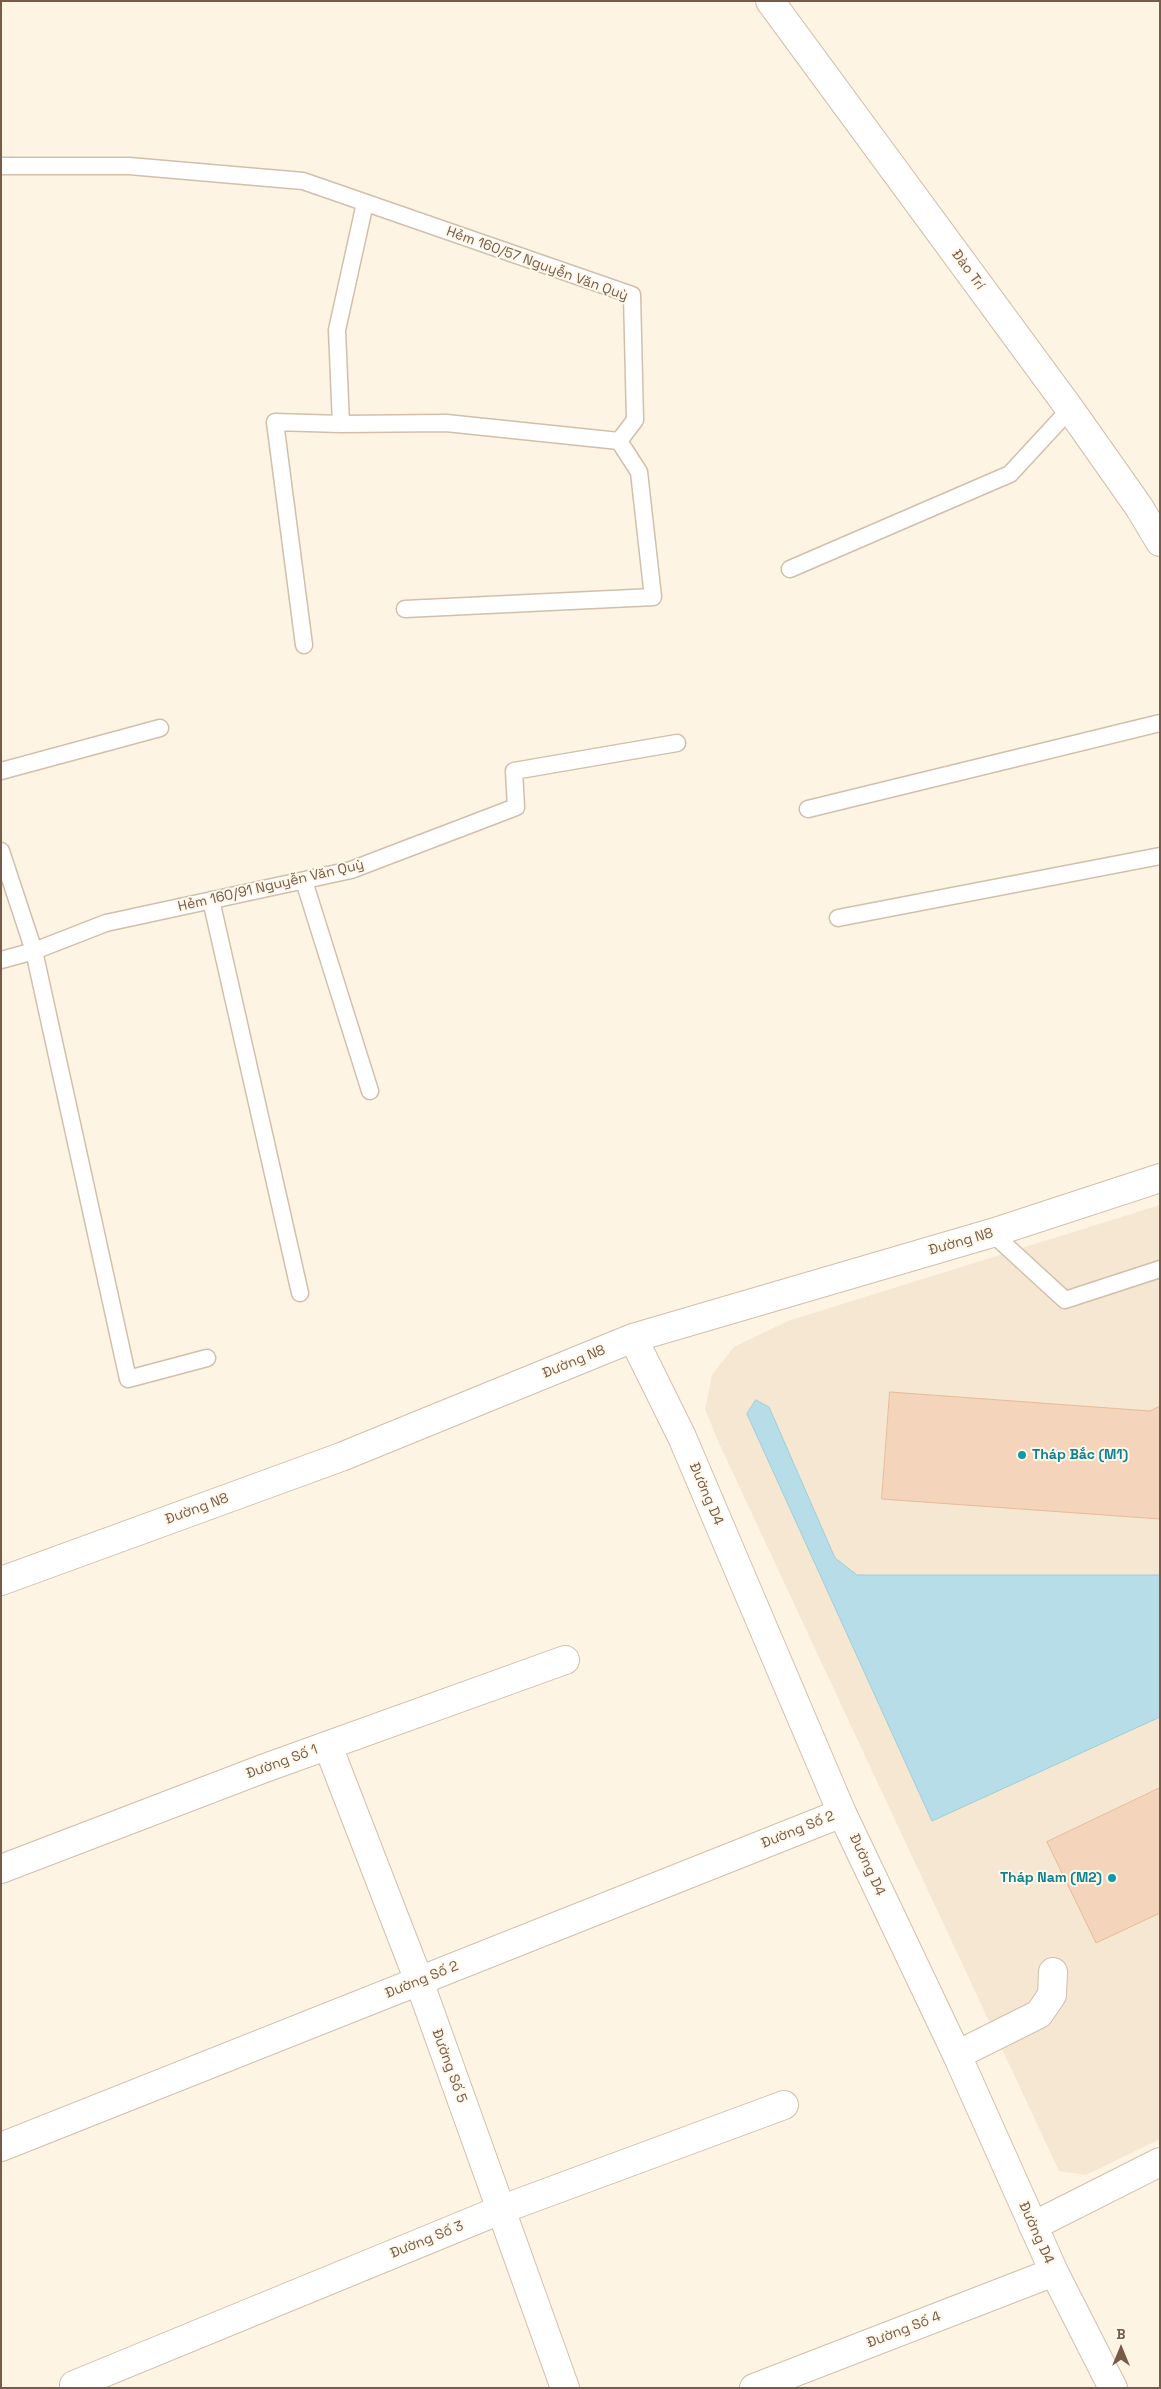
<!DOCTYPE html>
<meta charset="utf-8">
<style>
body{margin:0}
#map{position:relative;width:1161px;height:2389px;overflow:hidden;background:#fdf4e4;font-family:"Space Grotesk",sans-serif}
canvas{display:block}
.frame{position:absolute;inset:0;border:2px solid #775b48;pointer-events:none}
.north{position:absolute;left:1096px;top:2324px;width:50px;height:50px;-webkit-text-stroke:4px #fff8eb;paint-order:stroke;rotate:0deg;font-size:14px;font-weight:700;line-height:20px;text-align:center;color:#775b48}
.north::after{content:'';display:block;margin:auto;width:18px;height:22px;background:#775b48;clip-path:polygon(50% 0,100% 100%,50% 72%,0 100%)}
</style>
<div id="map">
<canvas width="1161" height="2389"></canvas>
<div class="frame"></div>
<div class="north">B</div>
</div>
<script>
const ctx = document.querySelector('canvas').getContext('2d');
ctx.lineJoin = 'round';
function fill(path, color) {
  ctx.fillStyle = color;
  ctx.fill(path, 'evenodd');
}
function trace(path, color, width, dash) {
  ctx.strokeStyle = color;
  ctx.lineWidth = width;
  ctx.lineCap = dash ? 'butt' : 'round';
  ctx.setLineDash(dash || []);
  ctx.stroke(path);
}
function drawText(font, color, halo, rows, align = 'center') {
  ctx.font = font + ' "Space Grotesk",sans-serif';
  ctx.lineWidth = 4;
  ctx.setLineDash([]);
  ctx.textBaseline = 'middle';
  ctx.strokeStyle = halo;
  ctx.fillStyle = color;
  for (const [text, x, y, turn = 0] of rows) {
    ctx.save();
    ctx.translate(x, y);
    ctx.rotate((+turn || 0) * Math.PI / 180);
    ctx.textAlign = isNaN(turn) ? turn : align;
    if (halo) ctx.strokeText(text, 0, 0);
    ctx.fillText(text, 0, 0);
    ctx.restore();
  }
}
const residential = new Path2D(`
 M1160,1205V2139L1086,2175L1059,2171L718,1441L705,1409L712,1375L734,1347L788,1321Z`);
const water = new Path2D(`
 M756,1400L769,1407L835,1558L857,1575H1160V1717L932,1821L747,1414Z`);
const building = new Path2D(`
 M890,1392L1150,1411L1160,1406V1519L882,1499Z
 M1160,1788V1913L1096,1943L1047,1842Z`);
const lane = new Path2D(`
 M1,166H129L303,181L632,295L635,420L619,441L446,423L341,424L275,422L304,645
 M341,424L337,330L365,203
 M790,569L1010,474L1070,409
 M405,609L653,597L639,472L619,441
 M1,771L160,728
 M808,809L1160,723
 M1,851L34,951L128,1379L207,1358
 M304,881L370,1091
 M211,900L300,1293
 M838,918L1160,856
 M1,960L34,951L106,923L351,870L516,807L514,771L677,743
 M992,1233L1065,1300L1160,1269`);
const street = new Path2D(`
 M633,1338L682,1437L842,1813L957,2055L1054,2272L1113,2388
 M1,1581L341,1457L633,1338L992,1233L1160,1178
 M328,1746L419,1981L565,2388
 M1,1869L265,1768L565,1660
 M957,2055L1039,2014L1052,1995L1053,1972
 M1,2147L842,1813
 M1033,2226L1160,2162
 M74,2385L500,2210L784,2105
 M754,2388L1054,2272`);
const secondary = new Path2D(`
 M770,1L1070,409L1139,507L1160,542`);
const markers = [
 [1022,1455,5,"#0f9aa8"],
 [1112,1878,5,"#0f9aa8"]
];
const streetNames = [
 ["Hẻm 160/57 Nguyễn Văn Quỳ",537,264,20],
 ["Đào Trí",968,270,54],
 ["Hẻm 160/91 Nguyễn Văn Quỳ",271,886,-13],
 ["Đường N8",961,1242,-16],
 ["Đường N8",574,1362,-22],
 ["Đường D4",706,1494,67],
 ["Đường N8",197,1509,-20],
 ["Đường Số 1",282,1762,-20],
 ["Đường Số 2",798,1830,-22],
 ["Đường D4",867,1865,65],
 ["Đường Số 2",422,1980,-22],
 ["Đường Số 5",449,2066,70],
 ["Đường D4",1036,2233,66],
 ["Đường Số 3",427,2240,-22],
 ["Đường Số 4",904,2330,-21]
];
const cultureNames = [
 ["Tháp Bắc (M1)",1032,1455],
 ["Tháp Nam (M2)",1102,1878,"right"]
];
fill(residential, '#f5e7d2');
fill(water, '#b7dee8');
trace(water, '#9dceda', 1);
fill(building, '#f4d4ba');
trace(building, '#e7bb9a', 1);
trace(lane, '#d1bfac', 19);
trace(street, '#d1bfac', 30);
trace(secondary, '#d4bea9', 30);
trace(lane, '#fff', 16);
trace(street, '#fff', 28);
trace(secondary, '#fff', 28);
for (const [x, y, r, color] of markers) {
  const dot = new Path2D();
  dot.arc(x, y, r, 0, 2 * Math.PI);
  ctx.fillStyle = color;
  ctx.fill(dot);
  trace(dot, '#fff8eb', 2);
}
drawText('14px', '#775b48', '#fff8eb', streetNames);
drawText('bold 14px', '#0d838f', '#fff8eb', cultureNames, 'left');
</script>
